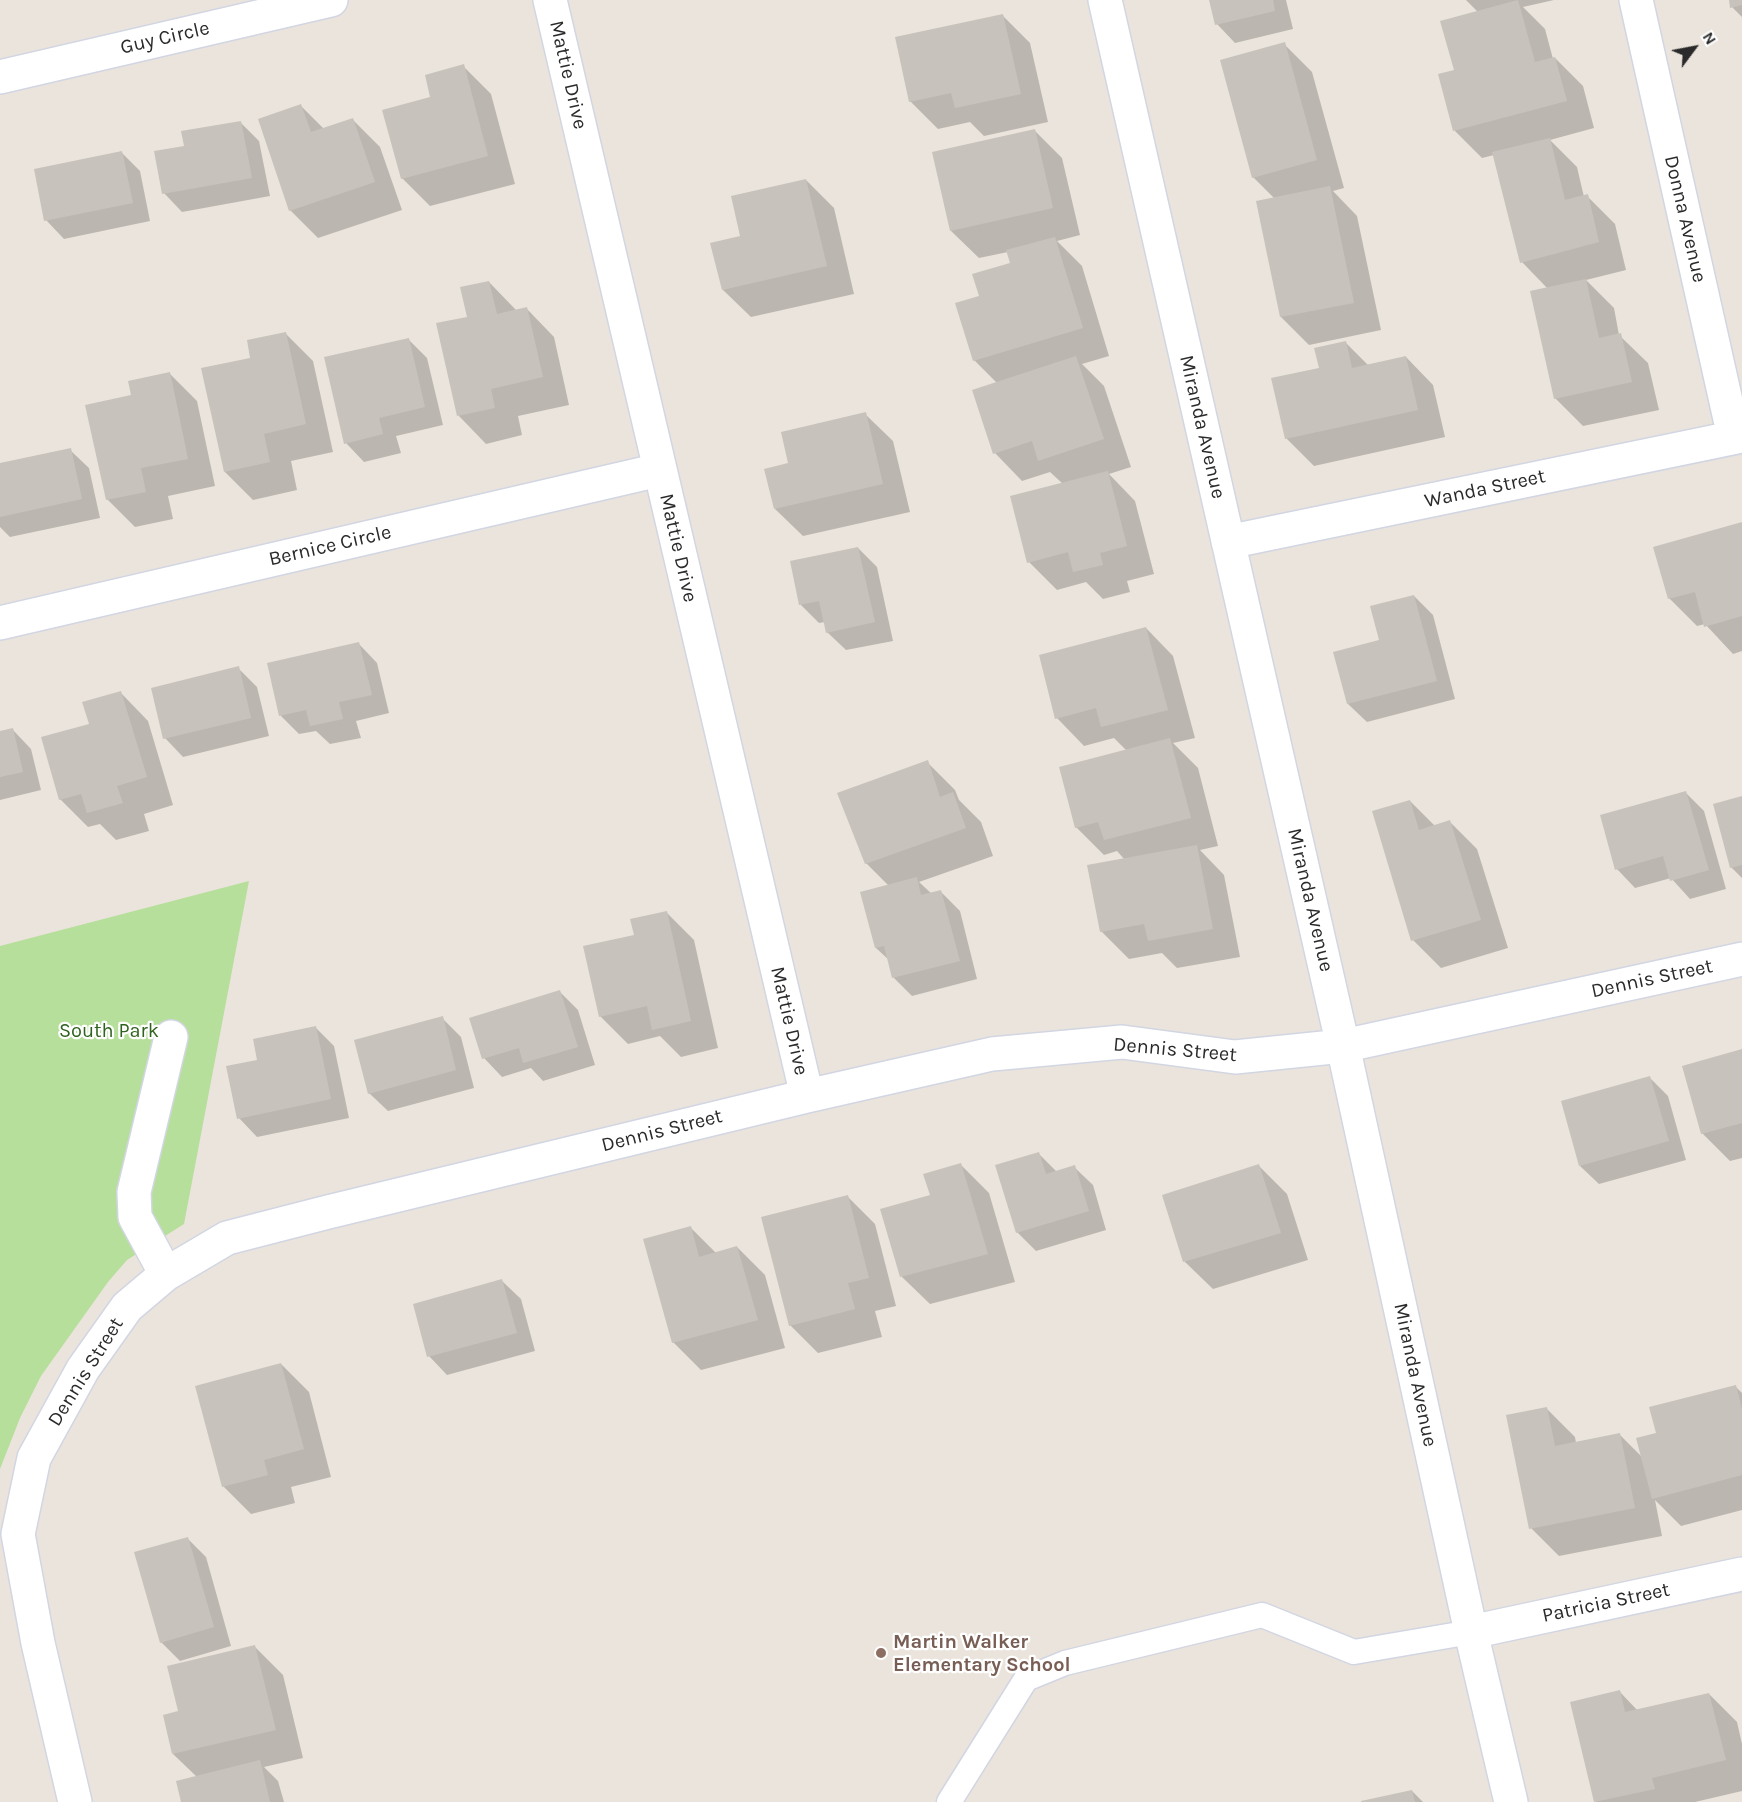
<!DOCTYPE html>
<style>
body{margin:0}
#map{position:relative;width:1742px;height:1802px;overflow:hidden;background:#ebe4dc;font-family:Karla,sans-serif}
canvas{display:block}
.north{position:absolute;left:1664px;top:18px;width:60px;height:60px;-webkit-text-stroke:4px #fff;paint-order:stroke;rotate:58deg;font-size:16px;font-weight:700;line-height:24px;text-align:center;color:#2a2a2a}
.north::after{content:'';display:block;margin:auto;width:21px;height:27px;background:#2a2a2a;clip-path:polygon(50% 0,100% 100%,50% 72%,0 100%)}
</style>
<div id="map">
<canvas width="1742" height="1802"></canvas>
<div class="north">N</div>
</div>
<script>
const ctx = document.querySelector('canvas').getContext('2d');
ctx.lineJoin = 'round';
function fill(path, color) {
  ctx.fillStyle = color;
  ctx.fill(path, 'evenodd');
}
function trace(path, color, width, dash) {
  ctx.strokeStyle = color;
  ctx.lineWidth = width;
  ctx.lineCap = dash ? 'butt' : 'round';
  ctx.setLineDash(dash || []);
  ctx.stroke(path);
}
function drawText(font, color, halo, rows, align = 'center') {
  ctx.font = font + ' Karla,sans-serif';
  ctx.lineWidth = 4.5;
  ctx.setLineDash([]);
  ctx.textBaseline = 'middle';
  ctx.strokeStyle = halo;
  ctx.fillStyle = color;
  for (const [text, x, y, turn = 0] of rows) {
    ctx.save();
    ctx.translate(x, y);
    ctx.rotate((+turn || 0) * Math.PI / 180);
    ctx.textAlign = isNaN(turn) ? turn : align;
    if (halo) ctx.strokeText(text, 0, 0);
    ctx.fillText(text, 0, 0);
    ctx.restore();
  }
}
const green = new Path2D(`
 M249,881L184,1224L127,1260L108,1282L41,1376L20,1418L0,1469V946Z`);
const shadow = new Path2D(`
 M1211,0H1286L1293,29L1235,43L1217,24Z
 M1466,0H1554L1523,7L1545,29L1553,59L1555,58L1583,86L1594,128L1550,140L1577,167L1584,197L1587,196L1615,224L1626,270L1586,280L1614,308L1619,335L1648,363L1659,410L1583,426L1555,398L1548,289L1522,262L1494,155L1482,158L1455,131L1456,71L1478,12Z
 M1730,0H1742V17L1732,7Z
 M1002,15L1030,43L1048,122L984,136L970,122L938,129L910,101Z
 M1284,44L1312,72L1344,188L1333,191L1357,216L1381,330L1309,345L1281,317L1275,199L1253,177Z
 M463,66L491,94L515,184L430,206L402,178L432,98Z
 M301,106L324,129L352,119L380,147L402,210L318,238L290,210Z
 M240,122L259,141L270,196L182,212L164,193L185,147Z
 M1034,130L1062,158L1080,235L1057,241L1082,266L1109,356L1082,364L1104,386L1131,467L1109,474L1135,501L1154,574L1127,581L1130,592L1103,599L1086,582L1057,590L1029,562L1063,484L1050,472L1022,481L995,453L997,383L974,360L981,296L1011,264L1008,252L979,258L951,231Z
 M121,152L140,171L150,221L64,239L46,220Z
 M806,180L834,208L854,294L751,317L723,290L742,238Z
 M489,282L516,310L527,309L554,337L569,405L518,416L522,435L486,444L459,416L438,324L469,318Z
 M286,334L313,361L333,452L291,461L297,490L253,500L225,472L252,359Z
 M408,339L427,358L443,425L396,436L401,453L364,462L346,443Z
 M1345,342L1368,365L1406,357L1433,385L1445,437L1314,466L1286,438L1321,369Z
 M169,373L197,401L215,486L168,496L173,519L135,527L107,499L133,396Z
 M865,414L893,441L910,512L803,536L775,509Z
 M70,450L89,468L100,518L10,537L0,527V465Z
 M1742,525V651L1733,654L1705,624L1697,626L1669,598Z
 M858,548L877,567L893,641L846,650L827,632L825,622L819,623L800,604Z
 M1414,596L1433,615L1455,699L1367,722L1348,704L1381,641Z
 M1146,628L1173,656L1195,738L1173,743L1198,768L1218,846L1200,850L1224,875L1240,957L1177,968L1162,953L1129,959L1101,931L1125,860L1117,851L1104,855L1076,827L1127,751L1114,738L1084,746L1057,718Z
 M359,644L377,663L389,713L356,721L361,738L330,744L316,731L299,734L281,716L269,664Z
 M238,668L257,687L269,736L183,757L165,738Z
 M121,693L148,721L173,805L144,814L149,831L116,840L100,824L88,827L60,799L91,725Z
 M13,730L31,749L41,790L0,800V733Z
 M927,762L955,790L959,800L981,822L993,856L919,882L932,894L941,892L960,911L977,979L912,996L894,978L889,960L876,948L862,893L889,886L866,863Z
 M1685,792L1704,811L1726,889L1690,899L1671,878L1635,888L1617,869Z
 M1742,798V878L1731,867Z
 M1410,801L1435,826L1450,822L1477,849L1508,948L1441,968L1413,940Z
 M666,912L694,940L718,1048L681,1057L660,1036L628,1044L600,1016L636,936Z
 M559,991L578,1010L595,1065L543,1081L531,1068L502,1077L484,1058Z
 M442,1018L461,1037L474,1088L388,1111L369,1093Z
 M316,1028L334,1046L349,1118L257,1137L239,1118Z
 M1742,1051V1158L1730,1161L1702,1133Z
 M1650,1078L1668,1096L1686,1160L1599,1184L1580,1166Z
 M1038,1153L1057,1172L1074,1167L1093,1185L1106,1230L1036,1251L1017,1232Z
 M961,1165L989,1193L1015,1282L930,1304L902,1277L882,1210L931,1196Z
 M1259,1166L1287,1194L1308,1260L1213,1289L1185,1262L1164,1196Z
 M847,1196L875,1224L896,1306L875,1311L882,1337L818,1353L790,1325Z
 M690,1227L716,1253L737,1247L765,1275L785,1348L701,1370L673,1342Z
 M502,1281L521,1299L535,1351L447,1375L429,1356Z
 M281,1364L309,1392L331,1477L291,1487L295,1503L251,1514L223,1486Z
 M1735,1386L1742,1393V1510L1681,1526L1655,1500L1662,1536L1559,1556L1531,1528L1547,1409L1575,1437L1576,1443L1619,1434L1642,1457L1658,1434Z
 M187,1538L206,1557L231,1646L180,1661L161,1642Z
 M255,1647L283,1675L303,1758L264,1767L278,1781L284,1802H182L197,1777L173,1754Z
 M1620,1692L1638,1711L1709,1694L1737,1722L1742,1744V1791L1695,1802H1596L1572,1703Z
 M1412,1791L1423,1802H1363Z`);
const building = new Path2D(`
 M1209,0H1273L1275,11L1215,25Z
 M1518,0L1535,62L1555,57L1567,101L1453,131L1438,74L1454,70L1440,21Z
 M1729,0H1742V5L1730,8Z
 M1003,14L1021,94L955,108L951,93L909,102L895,37Z
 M1285,42L1317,160L1252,178L1220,60Z
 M464,64L488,156L401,179L382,110L430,97L425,75Z
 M301,104L311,132L353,118L375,182L289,211L258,119Z
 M241,121L252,178L162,194L154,151L184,146L181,131Z
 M1035,129L1053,208L950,231L932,152Z
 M1550,138L1565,200L1588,194L1599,242L1520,263L1492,152Z
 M122,151L133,203L44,221L34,169Z
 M806,179L827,266L722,290L710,243L740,236L731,196Z
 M1330,186L1354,303L1280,317L1256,201Z
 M1055,237L1083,328L973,361L955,303L979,296L972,274L1010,263L1006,250Z
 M1586,279L1599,338L1621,333L1632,382L1554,399L1530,291Z
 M489,281L497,314L527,307L543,377L491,389L495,408L457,416L436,323L467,317L460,287Z
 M286,332L306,424L264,434L270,462L224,472L201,368L250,358L247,340Z
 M409,338L425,407L379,418L383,434L344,444L324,357Z
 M1346,341L1352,368L1406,356L1418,410L1285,439L1271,378L1319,368L1314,348Z
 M1076,356L1104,439L1038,461L1032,441L993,454L972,390Z
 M170,372L188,459L141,468L146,492L106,500L85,405L131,395L128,381Z
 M866,412L883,484L774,509L764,469L788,463L781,432Z
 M71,448L82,499L0,517V463Z
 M1108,471L1127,546L1100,553L1103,565L1073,572L1068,552L1027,563L1010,496Z
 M1742,522V616L1704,627L1695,592L1668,599L1653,547Z
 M858,547L875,622L826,633L819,601L799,605L790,561Z
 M1414,595L1437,681L1347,704L1333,652L1379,640L1370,606Z
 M1146,627L1168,710L1101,727L1096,708L1055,719L1039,655Z
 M359,642L372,695L339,702L343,719L310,726L306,710L279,716L267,663Z
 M239,666L251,718L163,739L151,688Z
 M121,691L147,777L117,786L123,803L87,813L81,794L59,800L41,737L89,724L82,702Z
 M13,728L23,772L0,777V731Z
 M1170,738L1191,818L1104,840L1098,822L1075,828L1059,767Z
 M928,760L940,797L953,792L966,828L865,864L837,793Z
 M1686,791L1709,870L1670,881L1663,856L1615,870L1600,815Z
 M1742,796V865L1730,868L1713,804Z
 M1410,800L1419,830L1450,820L1481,920L1411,941L1372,811Z
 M1197,845L1213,929L1148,941L1144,924L1100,932L1087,865Z
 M917,877L921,895L941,890L960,961L892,978L884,946L875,948L860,892Z
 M667,911L691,1021L652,1030L647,1006L599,1017L583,946L634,935L630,919Z
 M560,990L578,1047L523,1063L519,1048L482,1059L469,1018Z
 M443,1016L456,1070L368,1094L354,1040Z
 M316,1026L331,1099L237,1119L226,1066L257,1060L253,1039Z
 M1742,1049V1123L1701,1134L1682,1066Z
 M1650,1076L1669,1141L1579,1166L1561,1101Z
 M1039,1152L1046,1174L1075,1165L1089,1211L1016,1233L995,1165Z
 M961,1163L988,1254L900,1277L880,1209L930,1195L923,1174Z
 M1259,1164L1281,1233L1183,1262L1162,1195Z
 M848,1195L869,1278L848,1283L855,1309L789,1326L761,1217Z
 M691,1226L699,1257L737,1246L758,1320L672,1343L643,1239Z
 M502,1279L517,1333L427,1357L413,1304Z
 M281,1363L304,1449L264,1460L268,1475L222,1487L195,1386Z
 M1736,1385L1742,1409V1475L1652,1499L1636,1438L1656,1433L1649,1407Z
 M1547,1407L1555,1446L1620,1433L1635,1508L1529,1529L1506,1415Z
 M188,1537L214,1627L160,1643L134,1552Z
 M255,1645L276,1730L172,1754L163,1715L178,1711L167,1666Z
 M1620,1690L1625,1712L1709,1693L1726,1760L1652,1778L1655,1789L1594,1802L1570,1702Z
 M260,1760L270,1802H181L176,1781Z
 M1412,1790L1415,1802H1361V1801Z`);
const service = new Path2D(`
 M949,1802L1026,1679L1065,1663L1262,1615L1354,1652L1471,1632`);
const minor = new Path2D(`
 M550,0L807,1096
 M1105,0L1343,1046L1471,1632L1511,1802
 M1636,0L1734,437
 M0,77L331,0
 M1228,542L1742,436
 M0,623L659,470
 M166,1274L135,1217L134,1192L171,1037
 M1471,1632L1742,1574
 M75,1802L38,1643L18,1534L34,1458L83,1369L127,1307L166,1274L227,1238L328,1212L807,1096L992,1054L1122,1042L1235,1057L1343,1046L1742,959`);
const markers = [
 [881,1653,6,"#8d6e63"]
];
const streetNames = [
 ["Guy Circle",165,38,-13],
 ["Mattie Drive",568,75,77],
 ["Donna Avenue",1685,219,77],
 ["Miranda Avenue",1202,427,77],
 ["Wanda Street",1485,489,-12],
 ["Bernice Circle",330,546,-13],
 ["Mattie Drive",678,548,77],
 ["Miranda Avenue",1310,900,77],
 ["Dennis Street",1652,979,-12],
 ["Mattie Drive",789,1021,77],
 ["Dennis Street",1175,1050,5],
 ["Dennis Street",662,1131,-14],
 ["Dennis Street",86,1372,-58],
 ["Miranda Avenue",1415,1375,78],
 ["Patricia Street",1606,1603,-12]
];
const parkNames = [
 ["South Park",109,1031]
];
const educationNames = [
 ["Martin Walker",893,1642],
 ["Elementary School",893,1665]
];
fill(green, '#b6df9b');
fill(shadow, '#0003');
fill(building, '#c7c2bb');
trace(service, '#d2d6e2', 27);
trace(minor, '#d2d6e2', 36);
trace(service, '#fff', 24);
trace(minor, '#fff', 33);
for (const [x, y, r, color] of markers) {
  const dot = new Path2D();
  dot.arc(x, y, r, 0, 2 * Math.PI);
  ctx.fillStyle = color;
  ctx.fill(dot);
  trace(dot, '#fff', 2);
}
drawText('20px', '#2a2a2a', '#fff', streetNames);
drawText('20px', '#30631e', '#fff', parkNames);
drawText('bold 20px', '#785e54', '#fff', educationNames, 'left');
</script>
